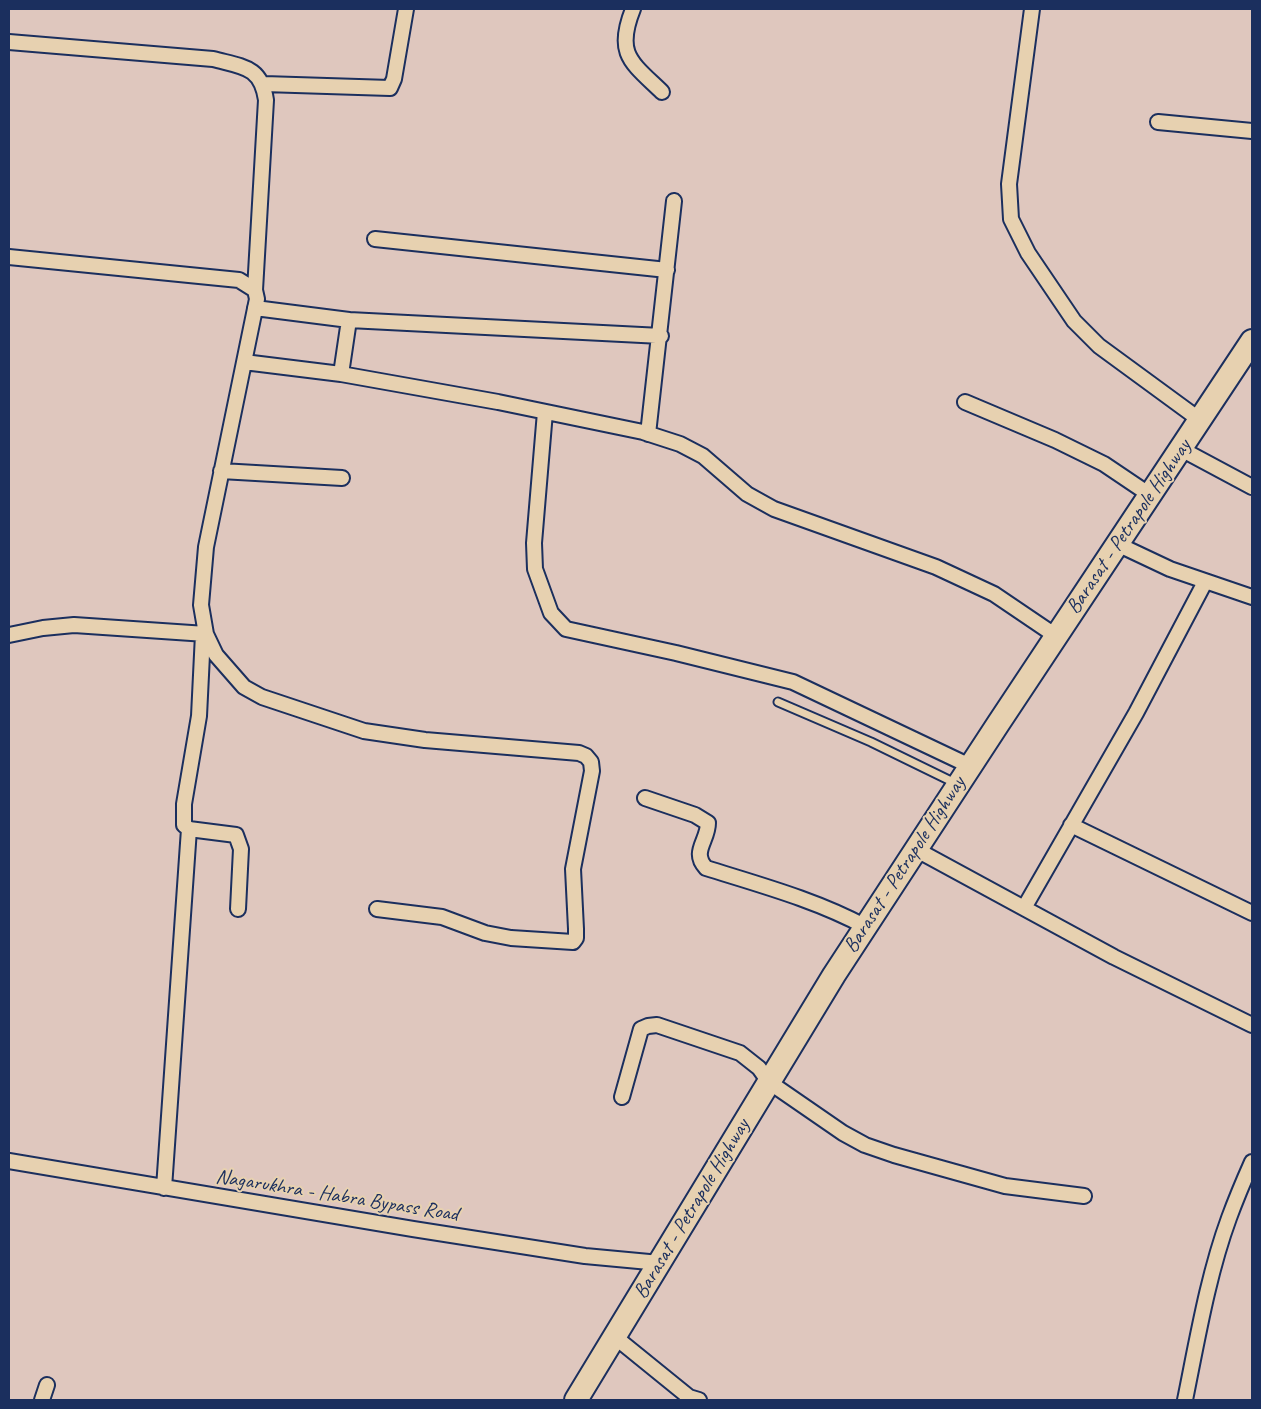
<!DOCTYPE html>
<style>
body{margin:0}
#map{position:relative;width:1261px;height:1409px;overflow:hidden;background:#dfc7be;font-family:Caveat,sans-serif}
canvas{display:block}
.frame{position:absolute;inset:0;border:10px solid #1b2f5e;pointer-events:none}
</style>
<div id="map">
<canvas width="1261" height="1409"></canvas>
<div class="frame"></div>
</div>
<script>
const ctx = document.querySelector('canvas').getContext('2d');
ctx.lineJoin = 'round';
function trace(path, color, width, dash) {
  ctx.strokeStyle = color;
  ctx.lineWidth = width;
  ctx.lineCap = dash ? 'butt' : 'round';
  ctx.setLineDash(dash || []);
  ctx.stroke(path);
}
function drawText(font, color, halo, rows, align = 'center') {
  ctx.font = font + ' Caveat,sans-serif';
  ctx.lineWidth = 4;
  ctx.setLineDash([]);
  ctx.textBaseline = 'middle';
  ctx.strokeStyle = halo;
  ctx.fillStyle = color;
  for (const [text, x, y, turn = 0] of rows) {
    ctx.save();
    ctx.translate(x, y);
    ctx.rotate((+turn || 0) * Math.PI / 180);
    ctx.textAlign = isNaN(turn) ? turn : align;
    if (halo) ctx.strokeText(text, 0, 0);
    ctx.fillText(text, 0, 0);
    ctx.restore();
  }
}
const service = new Path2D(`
 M778,702L871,742L955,783`);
const minor = new Path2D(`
 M633,9C615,54 631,62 662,92
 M1032,9L1009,184L1011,219L1028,253L1074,321L1099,346L1200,420
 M9,42L213,59C243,67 261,66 266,100L255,290
 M264,84L390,88L394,79L406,9
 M1158,122L1252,131
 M375,239L667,270
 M9,257L239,280L255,290L257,299L206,547L201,605L206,634L216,655L244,687L262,697L364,731L425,740L579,753L586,756L591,762L592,771L573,869L576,929V938L573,942L511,938L485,933L442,917L377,909
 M255,308L349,320L661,336
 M244,362L341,374L498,402L643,432L680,444L703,456L747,494L774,509L936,567L994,594L1056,636
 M341,374L349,320
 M965,402L1055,440L1104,464L1150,495
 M545,412L534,543L535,569L551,613L566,629L676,653L793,682L970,766
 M648,434L674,201
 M1181,449L1252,487
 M221,471L342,478
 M1117,544L1170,569L1252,597
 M203,634L199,716L184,804V825L189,829L236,835L241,849L238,909
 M9,635L43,628L74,625L206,634
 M645,798L695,815L708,823C708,841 691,852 706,868C760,885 816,900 866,927
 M1071,825L1252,913
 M917,850L1114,957L1252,1025
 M1024,908L1136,713L1205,582
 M622,1097L641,1029L648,1026L657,1025L740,1053L759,1068L769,1082L843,1133L865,1145L894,1155L1005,1186L1084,1196
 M9,1161L413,1229L585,1256L660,1263
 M164,1188L189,829
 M615,1337L689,1397L699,1400
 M42,1400L47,1385
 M1185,1400C1197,1341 1208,1275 1229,1218C1236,1199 1244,1180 1252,1162`);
const trunk = new Path2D(`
 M576,1400L834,975L998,724L1252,341`);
const streetNames = [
 ["Barasat - Petrapole Highway",1129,527,-56],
 ["Barasat - Petrapole Highway",905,865,-57],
 ["Nagarukhra - Habra Bypass Road",337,1196,9],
 ["Barasat - Petrapole Highway",692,1209,-59]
];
trace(service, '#1b2f5e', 11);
trace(minor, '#1b2f5e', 18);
trace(trunk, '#1b2f5e', 26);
trace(service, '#e7d1b0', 7);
trace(minor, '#e7d1b0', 14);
trace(trunk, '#e7d1b0', 22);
drawText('21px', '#1b2f5e', '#e7d1b0', streetNames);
</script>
